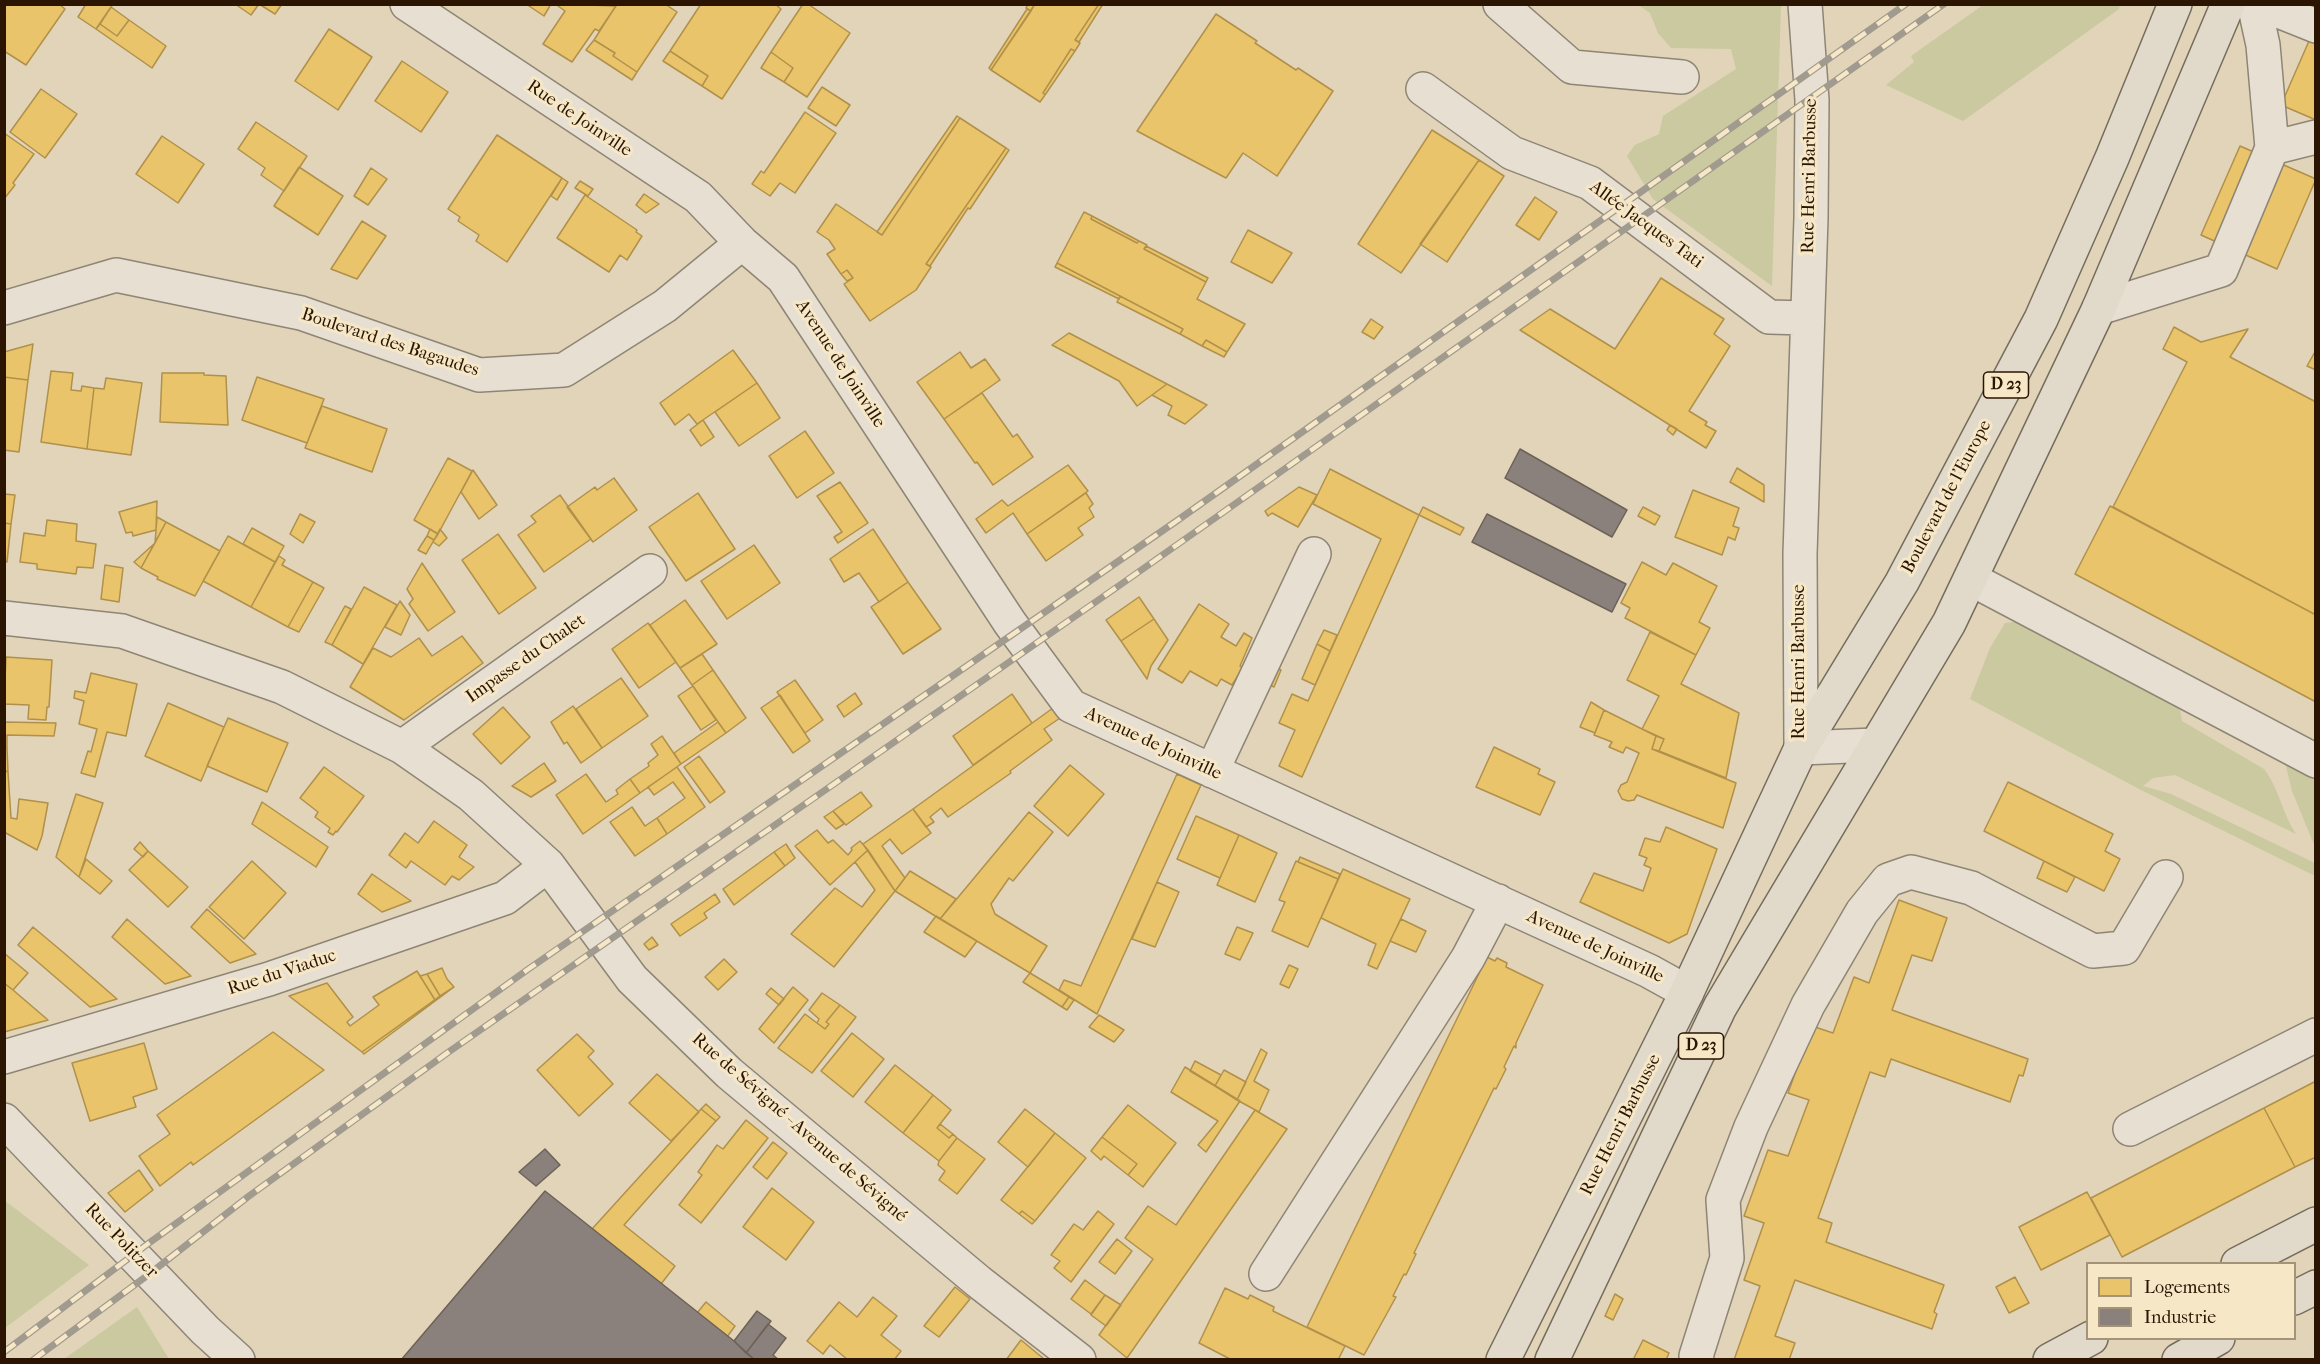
<!DOCTYPE html>
<meta charset="utf-8">
<style>
body{margin:0}
#map{position:relative;width:2320px;height:1364px;overflow:hidden;background:#e1d4b9;font-family:"IM FELL French Canon",serif}
canvas{display:block}
.frame{position:absolute;inset:0;border:6px solid #2b1502;pointer-events:none}
.legend{position:absolute;left:2086px;top:1262px;width:210px;height:78px;box-sizing:border-box;background:#f6e7c7;border:2px solid #a59378;margin:0;padding:8px 10px;list-style:none;font-size:18px;color:#2b1502}
.legend li{display:flex;align-items:center;gap:12px;height:30px}
.legend b{width:30px;border:2px solid #a59378}
</style>
<div id="map">
<canvas width="2320" height="1364"></canvas>
<div class="frame"></div>
<ul class="legend">
<li><b style="height:16px;background:#e9c46a"></b>Logements</li>
<li><b style="height:16px;background:#8a817c"></b>Industrie</li>
</ul>
</div>
<script>
const ctx = document.querySelector('canvas').getContext('2d');
ctx.lineJoin = 'round';
function fill(path, color) {
  ctx.fillStyle = color;
  ctx.fill(path, 'evenodd');
}
function trace(path, color, width, dash) {
  ctx.strokeStyle = color;
  ctx.lineWidth = width;
  ctx.lineCap = dash ? 'butt' : 'round';
  ctx.setLineDash(dash || []);
  ctx.stroke(path);
}
function drawText(font, color, halo, rows, align = 'center') {
  ctx.font = font + ' "IM FELL French Canon",serif';
  ctx.lineWidth = 6;
  ctx.setLineDash([]);
  ctx.textBaseline = 'middle';
  ctx.strokeStyle = halo;
  ctx.fillStyle = color;
  for (const [text, x, y, turn = 0] of rows) {
    ctx.save();
    ctx.translate(x, y);
    ctx.rotate((+turn || 0) * Math.PI / 180);
    ctx.textAlign = isNaN(turn) ? turn : align;
    if (halo) ctx.strokeText(text, 0, 0);
    ctx.fillText(text, 0, 0);
    ctx.restore();
  }
}
const green = new Path2D(`
 M1638,5H1781L1772,286L1653,199L1627,156L1635,145L1659,134L1663,116L1736,69L1731,49L1671,48L1658,33L1650,13Z
 M1983,5V4L2120,5L2119,9L1963,121L1886,85L1914,62L1911,56Z
 M2023,621L2179,704L2182,721L2264,769C2279,788 2282,813 2296,834L2175,775L2153,778L2143,786L2171,794L2315,863V876L2141,790L1970,699L1990,648L2005,623Z
 M2284,758L2315,774V847L2292,791Z
 M4,1200L89,1265L5,1328H4Z
 M137,1307L169,1359H64Z`);
const homes = new Path2D(`
 M4,4H59L65,9L26,65L4,51Z
 M86,4H113L96,29L78,17Z
 M235,4H259L251,15Z
 M259,4H282L275,14Z
 M526,4H551L544,16Z
 M559,4L616,6L599,31L595,29L572,62L543,44L565,11L558,6Z
 M617,4H665L677,12L637,72L613,56L615,53L594,40Z
 M701,4H775L781,9L722,99L702,86L708,76L670,51Z
 M803,4H808L850,33L807,97L784,82L793,68L771,52Z
 M1028,4H1035L1031,11L1026,8Z
 M1035,4H1099L1075,40L1080,43L1075,51L1071,49L1043,93L1045,95L1040,102L991,70Z
 M1099,4H1103L1079,42L1075,40Z
 M111,7L129,20L117,36L100,24Z
 M1027,9L1031,11L991,70L989,68Z
 M1216,14L1257,41L1255,43L1296,70L1298,68L1333,91L1277,176L1243,153L1226,178L1137,131Z
 M129,20L166,46L152,68L96,29L100,24L117,36Z
 M329,29L372,57L338,110L295,81Z
 M594,40L615,53L613,56L637,72L632,80L586,50Z
 M2309,41L2316,44V120L2281,105Z
 M1071,49L1075,51L1045,95L1043,93Z
 M670,51L708,76L702,86L663,61Z
 M771,52L793,68L784,82L761,68Z
 M402,61L448,92L421,132L375,101Z
 M822,87L850,105L836,126L808,108Z
 M41,89L77,114L45,158L10,132Z
 M805,112L836,133L795,193L780,183L770,196L752,184L761,171L764,173Z
 M957,116L960,118L882,235L877,232Z
 M960,118L1006,148L926,264L931,267L916,290L870,321L844,284L853,278L847,270L841,274L827,254L835,249L829,240L817,232L836,204L882,235Z
 M256,122L307,156L284,191L261,175L265,168L238,149Z
 M1432,130L1479,160L1401,273L1358,244Z
 M4,133L34,154L13,183L15,185L4,199Z
 M497,135L562,178L507,262L476,241L479,235L458,221L460,217L448,209Z
 M162,136L204,164L178,203L136,174Z
 M2240,146L2316,179L2277,269L2201,235Z
 M1006,148L1009,150L970,209L968,208L930,266L926,264Z
 M1479,160L1504,176L1447,262L1420,244Z
 M299,167L343,196L318,235L274,206Z
 M371,168L387,179L368,205L354,196Z
 M562,178L568,182L557,200L551,196Z
 M580,181L593,189L588,196L575,188Z
 M644,194L659,204L646,213L636,205Z
 M585,195L637,230L636,232L642,236L627,260L620,255L609,272L557,238Z
 M1535,197L1557,212L1539,240L1516,225Z
 M1084,212L1092,216L1091,219L1137,243L1139,241L1147,245L1144,249L1206,282L1197,299L1245,324L1227,352L1206,340L1202,346L1180,334L1183,329L1057,263Z
 M1092,216L1139,241L1137,243L1091,219Z
 M362,221L386,236L357,279L331,269Z
 M1248,230L1292,253L1272,283L1231,262Z
 M1146,246L1208,278L1206,282L1144,249Z
 M1057,263L1120,296L1119,299L1055,267Z
 M847,270L853,278L847,281L841,274Z
 M1661,278L1724,319L1714,334L1730,346L1689,411L1707,422L1705,425L1716,431L1706,448L1520,330L1550,309L1615,349Z
 M1120,296L1183,329L1180,334L1117,302Z
 M1371,319L1383,327L1374,339L1362,332Z
 M2174,327L2201,342L2248,329L2230,357L2316,402V615L2113,507L2187,362L2163,349Z
 M1069,333L1167,384L1137,406L1119,381L1052,345Z
 M1206,340L1227,352L1224,357L1202,346Z
 M33,344L28,380L4,377V352Z
 M733,350L757,383L697,424L689,414L675,425L660,403Z
 M2316,350V370L2307,366Z
 M960,352L971,368L985,359L1000,380L944,419L917,382Z
 M51,371L73,373L71,390L81,391L82,386L94,388L87,449L41,442Z
 M162,373H204V375L226,376L228,425L160,422Z
 M4,377L28,380L19,452L4,450Z
 M257,377L324,399L307,443L242,420Z
 M106,378L142,383L131,455L87,449L94,388L104,389Z
 M757,383L780,418L739,446L715,412Z
 M1167,384L1207,405L1185,424L1168,415L1172,406L1152,395Z
 M982,393L1013,437L1017,434L1033,457L993,485L977,462L975,463L944,419Z
 M322,406L387,429L372,472L305,448Z
 M703,420L714,437L701,446L690,430Z
 M1670,425L1677,429L1673,435L1667,430Z
 M805,431L834,473L797,498L769,456Z
 M448,458L472,471L438,534L414,520Z
 M1068,465L1088,491L1027,534L1013,513L986,533L976,519L1002,500L1008,506Z
 M1737,468L1764,485V502L1730,482Z
 M1330,469L1419,515L1302,777L1279,766L1295,730L1279,723L1292,694L1308,701L1381,539L1313,504Z
 M473,470L497,505L479,519L461,492Z
 M614,478L637,510L593,542L567,507L595,487L597,490Z
 M840,482L868,523L838,543L834,537L842,532L817,496Z
 M1299,487L1317,495L1298,527L1272,513L1268,516L1265,511Z
 M1693,490L1739,508L1733,526L1739,528L1735,540L1728,537L1722,555L1675,537Z
 M698,493L735,549L686,581L649,527Z
 M1086,493L1093,504L1089,508L1094,517L1078,528L1083,535L1046,561L1027,534Z
 M4,494L15,495L11,524L4,523Z
 M560,495L591,539L544,572L518,535L536,522L531,516Z
 M157,501L156,530L133,536L132,532L126,533L119,512Z
 M2110,506L2316,615V702L2075,574Z
 M1423,507L1464,528L1460,535L1419,515Z
 M1643,507L1660,516L1655,525L1638,516Z
 M300,514L315,522L303,543L290,534Z
 M157,517L166,522L155,543Z
 M47,520L77,524L76,541L96,544L93,568L77,567L76,574L37,569V564L20,562L24,533L45,536Z
 M166,522L220,551L195,596L157,579L158,577L141,568Z
 M4,523L11,524L7,562H4Z
 M252,528L284,546L275,562L243,544Z
 M430,529L438,534L434,540L427,536Z
 M440,529L447,538L439,546L433,542Z
 M873,529L908,582L879,602L859,573L844,582L830,559Z
 M498,534L536,588L499,614L462,560Z
 M228,536L275,562L251,607L203,581Z
 M427,536L434,540L426,554L418,550Z
 M155,543L141,568L134,562Z
 M754,545L780,583L727,619L701,581Z
 M279,556L285,560L282,565L313,582L288,627L251,607Z
 M1642,562L1666,575L1673,563L1717,586L1699,622L1710,628L1696,655L1625,618L1630,608L1621,603Z
 M422,563L455,612L428,631L409,604L413,599L407,589Z
 M105,565L123,568L119,602L101,599Z
 M313,582L324,588L299,632L288,627Z
 M908,582L941,629L903,654L871,607Z
 M364,587L397,605L363,664L332,645Z
 M1139,597L1154,619L1121,641L1106,620Z
 M685,600L717,644L680,668L650,625Z
 M400,601L410,615L401,635L385,627Z
 M1199,604L1229,624L1221,637L1236,646L1244,633L1252,638L1240,666L1243,668L1232,685L1221,679L1217,686L1190,671L1182,683L1158,669Z
 M345,606L351,609L332,645L325,642Z
 M1154,619L1168,640L1151,666L1147,679L1121,641Z
 M648,623L676,662L639,688L612,649Z
 M1324,630L1337,635L1330,651L1317,644Z
 M1650,632L1696,655L1681,684L1739,713L1726,778L1659,751L1664,739L1642,729L1659,696L1627,680Z
 M462,636L483,663L404,720L350,687L373,648L391,657L419,638L432,656Z
 M1317,644L1330,651L1315,685L1302,679Z
 M702,654L713,670L692,685L680,668Z
 M6,657L52,660L49,707H47L46,720L28,719L29,705L4,704Z
 M1273,666L1281,670L1274,687L1266,683Z
 M713,670L746,718L726,733L692,685Z
 M91,673L137,684L126,736L107,732L95,777L81,773L88,751L91,752L97,729L79,724L84,701L74,698L75,691L86,693Z
 M621,678L648,716L602,748L576,709Z
 M795,680L823,720L805,733L777,692Z
 M693,686L716,720L701,730L678,696Z
 M855,693L862,704L844,717L837,706Z
 M1012,694L1032,723L973,765L953,736Z
 M780,695L810,741L793,753L761,708Z
 M1591,702L1604,710L1595,733L1580,727Z
 M168,703L224,727L201,781L145,756Z
 M573,706L602,748L581,763L567,742L564,744L551,722Z
 M503,707L530,737L501,764L473,734Z
 M1053,708L1063,716L1044,729L1052,740L1010,771L1011,773L948,817L941,808L930,817L934,822L926,827L913,809Z
 M1604,710L1656,736L1652,749L1736,783L1723,828L1637,795L1634,800L1628,801L1622,799L1618,791L1621,785L1627,782L1639,753L1626,747L1623,753L1609,747L1612,742L1594,735Z
 M228,718L288,743L267,792L207,766Z
 M4,722L56,723L54,736L7,735V748H4Z
 M718,722L726,733L681,764L674,753Z
 M662,736L681,764L640,793L630,779L649,766L648,763L658,755L651,744Z
 M1656,736L1664,739L1659,751L1652,749Z
 M1494,747L1540,769L1538,774L1555,782L1540,815L1476,787Z
 M4,748H7L8,772L4,770Z
 M699,756L725,792L710,803L684,767Z
 M544,763L556,781L531,797L512,786Z
 M1070,765L1104,794L1068,836L1034,806Z
 M324,767L364,796L337,832L336,831L333,835L328,832L330,828L315,817L318,812L300,798Z
 M677,767L705,807L667,834L657,818L685,798L673,782L654,795L648,787Z
 M4,770L8,772L11,818L17,819L19,799L48,803L42,836L37,850L4,832Z
 M586,774L606,802L618,794L616,790L630,779L640,793L583,834L556,795Z
 M1177,774L1201,785L1097,1014L1059,990L1064,980L1081,986Z
 M2008,782L2113,834L2105,851L2120,859L2104,891L1984,831Z
 M861,792L872,806L846,825L833,811Z
 M76,794L103,803L79,877L56,857Z
 M262,802L328,847L316,867L252,824Z
 M632,807L645,826L657,818L667,834L635,856L610,822Z
 M913,809L931,833L902,854L890,839L882,846L905,878L895,891L863,844Z
 M833,811L844,824L836,829L824,817Z
 M1029,812L1053,832L1013,881L1009,878L991,904L995,914L1047,946L1030,973L940,919Z
 M1196,816L1239,835L1220,878L1177,859Z
 M434,821L467,845L459,857L474,867L459,880L452,876L445,885L411,861L406,868L389,855L405,833L418,843Z
 M1666,827L1717,849L1687,934L1669,943L1580,902L1594,873L1643,891L1651,868L1644,865L1647,858L1639,855L1645,838L1660,842Z
 M817,830L828,843L833,840L848,855L852,850L851,848L860,841L868,850L830,885L795,846Z
 M1239,835L1277,853L1255,902L1217,885Z
 M140,842L148,851L143,857L134,849Z
 M786,844L795,858L785,866L774,852Z
 M868,850L895,891L834,967L791,934L835,888L862,907L875,890L855,862Z
 M148,851L188,887L168,907L129,870Z
 M774,852L785,866L734,905L723,889Z
 M1300,857L1340,874L1338,879L1298,862Z
 M86,859L112,881L100,894L79,877Z
 M252,861L286,893L244,939L209,907Z
 M1296,861L1338,879L1308,947L1272,931L1285,902L1279,900Z
 M2044,861L2075,877L2067,892L2037,878Z
 M1343,869L1410,899L1377,969L1368,965L1376,944L1321,918Z
 M910,871L956,899L940,919L895,891Z
 M372,874L411,901L382,912L358,894Z
 M1157,882L1179,892L1155,947L1132,939Z
 M715,894L720,902L704,913L707,918L680,936L671,924Z
 M1899,900L1947,918L1932,961L1912,955L1892,1010L2028,1059L2023,1076L2019,1075L2010,1102L1891,1059L1885,1077L1870,1072L1818,1218L1832,1223L1826,1242L1944,1285L1934,1312L1937,1314L1932,1329L1795,1280L1775,1336L1795,1343L1789,1360H1734L1760,1286L1744,1280L1764,1223L1744,1216L1768,1150L1788,1156L1809,1100L1788,1093L1812,1026L1833,1033L1854,977L1869,983Z
 M207,909L256,954L230,963L191,927Z
 M936,916L977,941L965,957L924,932Z
 M127,919L191,976L165,984L112,937Z
 M1401,919L1426,931L1416,952L1390,941Z
 M33,927L64,953L117,999L90,1007L18,945Z
 M1237,927L1253,933L1240,960L1225,954Z
 M652,937L658,945L649,950L644,944Z
 M4,953L28,973L13,990L4,983Z
 M1487,957L1495,961L1497,958L1507,963L1506,967L1543,985L1516,1043V1048L1514,1046L1504,1067L1506,1069L1496,1089L1494,1088L1414,1253L1416,1254L1406,1275L1404,1274L1393,1296L1396,1297L1364,1355L1307,1327Z
 M724,959L737,972L718,990L705,977Z
 M1289,965L1298,969L1289,988L1280,984Z
 M442,968L447,979L454,987L440,996L427,974Z
 M417,971L435,1000L362,1052L289,996L327,983L353,1017L347,1022L350,1026L379,1005L373,997Z
 M1030,973L1050,985L1069,997L1062,1007L1023,982Z
 M427,974L440,996L435,1000L420,976Z
 M4,983L13,990L48,1020L4,1032Z
 M454,987L364,1054L362,1052L440,996Z
 M793,987L808,1000L774,1043L759,1029Z
 M771,988L784,999L779,1005L766,994Z
 M822,993L840,1005L826,1022L829,1024L825,1029L817,1023L819,1019L809,1010Z
 M1069,997L1074,1000L1067,1010L1062,1007Z
 M840,1005L856,1017L812,1073L778,1048L805,1014L825,1029L829,1024L826,1022Z
 M1099,1015L1124,1030L1114,1042L1089,1027Z
 M273,1032L324,1070L193,1165L191,1162L160,1186L139,1156L170,1134L157,1115Z
 M852,1033L884,1059L853,1097L821,1071Z
 M577,1034L594,1051L588,1057L613,1084L579,1116L537,1070Z
 M144,1043L157,1089L133,1097L136,1107L90,1121L72,1063Z
 M1261,1049L1267,1053L1254,1081L1269,1090L1259,1112L1237,1100Z
 M1195,1061L1221,1075L1215,1086L1190,1071Z
 M895,1065L933,1095L903,1133L865,1102Z
 M1185,1067L1240,1101L1206,1152L1198,1145L1218,1121L1171,1092Z
 M1224,1070L1246,1082L1237,1100L1215,1086Z
 M657,1074L699,1112L671,1141L629,1103Z
 M2316,1081V1157L2295,1167L2264,1108Z
 M933,1095L951,1110L937,1128L949,1138L953,1134L957,1138L939,1161L903,1133Z
 M706,1104L720,1117L716,1121L701,1109Z
 M1128,1105L1176,1143L1143,1187L1128,1175L1137,1164L1102,1137Z
 M2264,1108L2295,1167L2122,1257L2091,1198Z
 M701,1109L716,1121L624,1225L675,1266L661,1284L592,1229Z
 M1025,1109L1055,1133L1028,1167L998,1142Z
 M1255,1110L1287,1129L1127,1358L1099,1335L1153,1259L1125,1238L1148,1206L1176,1225Z
 M746,1120L768,1138L701,1223L679,1205L702,1175L698,1172L717,1145L723,1149Z
 M940,1124L953,1134L949,1138L937,1128Z
 M1055,1133L1086,1158L1035,1221L1022,1211L1019,1214L1001,1200Z
 M1102,1137L1137,1164L1128,1175L1104,1156L1101,1160L1091,1151Z
 M957,1138L985,1159L957,1194L939,1180L945,1171L938,1165L939,1161Z
 M773,1142L787,1153L767,1179L753,1167Z
 M139,1170L153,1190L125,1212L108,1193Z
 M772,1188L814,1222L786,1260L743,1227Z
 M2087,1192L2110,1235L2041,1270L2019,1227Z
 M1022,1211L1035,1221L1032,1224L1019,1214Z
 M1098,1211L1114,1224L1071,1282L1054,1268L1060,1261L1051,1255L1074,1224L1083,1230Z
 M1117,1239L1132,1251L1115,1274L1099,1262Z
 M2015,1277L2029,1303L2009,1313L1996,1287Z
 M1085,1280L1105,1295L1091,1314L1071,1299Z
 M955,1287L970,1299L939,1337L924,1326Z
 M1225,1288L1248,1299L1250,1295L1274,1307L1273,1311L1345,1346L1338,1360H1232L1199,1343Z
 M1615,1294L1623,1299L1613,1320L1605,1316Z
 M1105,1295L1121,1305L1106,1326L1091,1315Z
 M873,1297L897,1316L881,1335L901,1351L894,1360H848L830,1345L823,1354L807,1341L839,1302L857,1317Z
 M706,1302L735,1326L727,1337L697,1313Z
 M1021,1340L1044,1359L1043,1360H1006Z
 M1643,1340L1669,1353L1666,1360H1633Z`);
const industry = new Path2D(`
 M1520,449L1627,510L1612,537L1505,478Z
 M1487,514L1626,584L1612,612L1472,542Z
 M545,1149L560,1165L536,1186L519,1172Z
 M545,1191L734,1341L755,1360H401Z
 M757,1311L771,1321L746,1353L734,1341Z
 M768,1324L786,1338L773,1355L779,1360H755L746,1353Z`);
const minor = new Path2D(`
 M407,4L698,197L742,243L783,278L1010,623L1071,706L1649,971L1687,992
 M1500,4L1572,67L1682,77
 M1805,4L1812,100L1811,218L1800,554L1801,748L1875,745
 M2261,4L2316,26
 M1423,89L1512,153L1590,183L1769,317L1806,318
 M2272,148L2316,137
 M4,308L116,275L301,313L479,375L564,370L665,306L742,243
 M2099,308L2221,270L2272,148L2263,45L2254,4
 M1971,579L2316,761
 M4,618L122,631L282,687L402,747L471,795L548,865L632,979L729,1073L979,1282L1079,1360
 M402,747L650,571
 M1212,771L1314,554
 M4,1057L269,979L505,898L548,865
 M4,1120L205,1330L238,1360
 M2130,1129L2316,1035
 M1266,1274L1468,958L1498,901
 M1697,1360L1696,1356L1727,1258L1723,1200L1751,1127L1808,1005L1862,912L1888,880L1911,872L1971,888L2093,951L2124,948L2166,877`);
const major = new Path2D(`
 M2238,1264L2316,1224
 M2294,1298L2316,1287
 M1503,1360L1687,992L1801,748L1902,582L2041,319L2112,158L2175,4
 M1552,1360L1720,1007L1949,623L2099,308L2228,4
 M2050,1360L2091,1338
 M2179,1360L2218,1338`);
const rail = new Path2D(`
 M4,1352L149,1243L527,970L1178,520L1906,4
 M33,1360L148,1275L249,1196L450,1051L1120,585L1944,4`);
const shields = [
 [2006,385,45],
 [1701,1046,45]
];
const shieldNames = [
 ["D 23",2006,385],
 ["D 23",1701,1046]
];
const streetNames = [
 ["Rue de Joinville",579,119,34],
 ["Rue Henri Barbusse",1810,176,-89],
 ["Allée Jacques Tati",1646,225,36],
 ["Boulevard des Bagaudes",390,343,18],
 ["Avenue de Joinville",840,364,57],
 ["Boulevard de l'Europe",1947,497,-62],
 ["Impasse du Chalet",526,659,-35],
 ["Rue Henri Barbusse",1800,662,-90],
 ["Avenue de Joinville",1153,744,25],
 ["Avenue de Joinville",1595,947,25],
 ["Rue du Viaduc",282,973,-18],
 ["Rue Henri Barbusse",1621,1125,-63],
 ["Rue de Sévigné - Avenue de Sévigné",799,1128,41],
 ["Rue Politzer",121,1241,46]
];
fill(green, '#cac99f');
fill(homes, '#e9c46a');
trace(homes, '#b0904b', 1.5);
fill(industry, '#8a817c');
trace(industry, '#6e6157', 1.5);
trace(minor, '#8f8574', 36);
trace(major, '#766c5c', 36);
trace(minor, '#e6dfd2', 33);
trace(major, '#e1dacb', 33);
trace(rail, '#a19a8e', 7);
trace(rail, '#f6e7c7', 4.5, [14]);
for (const [x, y, w] of shields) {
  const box = new Path2D();
  box.roundRect(x - w / 2, y - 13, w, 26, 4.5);
  ctx.fillStyle = '#f6e7c7';
  ctx.fill(box);
  trace(box, '#2b1502', 1.5);
}
drawText('bold 16px', '#2b1502', null, shieldNames);
drawText('18px', '#2b1502', '#f6e7c7', streetNames);
</script>
